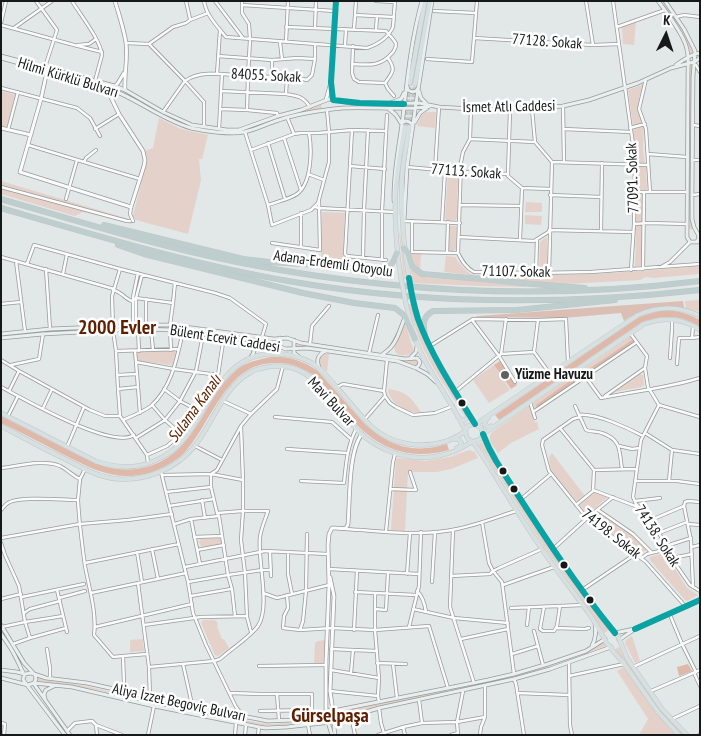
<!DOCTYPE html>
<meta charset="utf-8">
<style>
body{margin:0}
#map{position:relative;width:701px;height:736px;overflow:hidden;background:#e2e7e7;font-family:"PT Sans Narrow",sans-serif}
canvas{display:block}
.frame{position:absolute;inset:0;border:2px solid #161919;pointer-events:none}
.north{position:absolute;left:641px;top:10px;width:50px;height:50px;-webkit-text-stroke:4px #fff;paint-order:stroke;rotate:4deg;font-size:14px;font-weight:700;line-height:20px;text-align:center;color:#161919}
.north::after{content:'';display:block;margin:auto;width:18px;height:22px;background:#161919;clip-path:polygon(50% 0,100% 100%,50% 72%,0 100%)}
</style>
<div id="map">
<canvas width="701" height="736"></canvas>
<div class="frame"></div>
<div class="north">K</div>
</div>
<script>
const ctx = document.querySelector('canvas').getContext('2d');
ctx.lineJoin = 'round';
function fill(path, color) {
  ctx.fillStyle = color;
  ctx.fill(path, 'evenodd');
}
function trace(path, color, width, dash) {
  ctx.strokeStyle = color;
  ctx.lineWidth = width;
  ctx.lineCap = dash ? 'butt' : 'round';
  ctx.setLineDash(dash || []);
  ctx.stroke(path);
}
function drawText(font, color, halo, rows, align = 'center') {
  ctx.font = font + ' "PT Sans Narrow",sans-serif';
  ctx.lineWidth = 5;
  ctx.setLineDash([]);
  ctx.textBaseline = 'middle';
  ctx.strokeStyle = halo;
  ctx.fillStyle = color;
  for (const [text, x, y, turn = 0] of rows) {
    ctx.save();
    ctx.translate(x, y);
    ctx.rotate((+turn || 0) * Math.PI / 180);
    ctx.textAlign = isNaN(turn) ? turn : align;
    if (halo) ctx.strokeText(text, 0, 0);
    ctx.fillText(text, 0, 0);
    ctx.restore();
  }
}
const green = new Path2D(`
 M661,1H663C674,17 686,34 693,53L690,54C686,34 673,17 661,1Z
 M636,22L634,45L623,44L622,27Z
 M1,57L114,87L121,90L163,114L194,126L239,131H243L279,117L307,110L321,103L322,109L280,118L243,131L233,132L193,127L163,114L114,88Z
 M693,64L690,210L693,229H689V65Z
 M644,84C638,100 636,107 643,123L633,126L628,90Z
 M1,91L15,95L7,127L1,126Z
 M426,112H436L435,128L417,126L421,116Z
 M159,118L181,129L208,135L202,159H199L201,180L188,234L136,220L133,216L146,163L147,157L145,151L153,148Z
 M644,126L643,150L645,163L637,164L633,130Z
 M646,166L647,190L637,191L638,167Z
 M448,173L458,175L457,218L456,220H446L445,218Z
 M1,181L132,220L133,221L132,224L83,212L75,216L1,194Z
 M637,193L643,194V222H636Z
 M526,202L542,203V212H525Z
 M322,212L345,213L343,263H321Z
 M525,215L542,216L541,225L525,224Z
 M449,226H455L457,227L456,249L453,251H448Z
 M636,226H643L642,267H635Z
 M399,233H400L406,279H404Z
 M546,237L547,238V270H539L540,242Z
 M409,254H421L420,270L412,264Z
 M446,256L455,257C459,262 464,271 471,274C477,276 504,275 513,275C576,276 637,272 700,266V274L653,278L646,277L640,280L565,284L542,283L444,272Z
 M410,265L419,275L428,278L481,281L525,286V287L481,286L413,283Z
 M700,300V312L686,308L685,301Z
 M408,304H411L420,331L429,353L467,417L466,418C452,395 436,375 425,352C417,336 413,320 408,304Z
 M405,323L414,351L411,354C407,355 404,356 399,355C388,351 401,331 405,323Z
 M152,326L208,331L277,340V343L253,339L173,328L153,327L116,329V328Z
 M111,328V329L45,332L1,337V335L45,331Z
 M632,335L638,343L589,376L586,373L585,368Z
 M296,343L416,359L419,362L418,365L416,366L398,360L296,346Z
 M174,351L176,353L172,365L139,361L138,360L137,355L138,352Z
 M325,354H329L327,372C321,366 314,360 325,354Z
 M494,365L510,390L489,403L473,380Z
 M579,371L585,379L535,413L533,403Z
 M640,374L643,375L644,385L641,387L614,392Z
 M388,389C407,392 410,396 421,412C416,412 412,412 408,411C399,408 388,398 388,389Z
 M530,405L535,422H537L539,429L511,443L498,453C494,446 486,440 492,432Z
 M482,442L492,461L543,539L560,564L609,630L604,633L583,600L544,547L485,454L478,444Z
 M469,450L475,452L478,458L451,469L437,472H408L405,531L391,530L396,459L398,458L425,461L450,457Z
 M552,453L585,496L578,501H576L551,471L549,457Z
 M595,492L607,497V498L589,513H586L580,505L581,503Z
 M598,514H600L632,535L646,550L645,551L639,552L593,520Z
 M222,538L223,544L202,547L199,543L200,539Z
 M665,553L687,588L698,595L687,601L685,600L650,560V557Z
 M203,620H215L218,624L217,626L222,639H224L229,648L218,656L215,655L201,623Z
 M632,636L640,661L635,663L625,643L626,640Z
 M143,639L144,651L130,652V640Z
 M325,640V663H314L315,643L318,641Z
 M603,642L606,646L539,670L505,679L375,707L338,717L337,712L464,687L505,678L539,669L574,656L588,651Z
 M619,647L624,657L659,708L684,735H682L658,709L633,673L615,649Z
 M624,667L646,699L675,735H639L648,719L617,671Z
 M38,678L46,680L86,686L192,710L259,723L274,724L296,722L323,716L324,720L284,725H259L156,704L99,690L38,681Z`);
const forest = new Path2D(`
 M683,301L684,308C658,304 646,307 624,321L621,313L563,318L476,317L477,316Z`);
const water = new Path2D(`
 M667,310C679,311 689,314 700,320V327C681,314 662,315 642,322L499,420L495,415L639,317L659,311Z
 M632,340L634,342L590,371H589V369Z
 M271,357C289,356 303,361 318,371L362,421C379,439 403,451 427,448C434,448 441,445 447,444L449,450C436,454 421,455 408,453C392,450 379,444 367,434C336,409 325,365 278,363C226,360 213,422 184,453C176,461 163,468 152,472C140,476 127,477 115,475C96,472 79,462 62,454C42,443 22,433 1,423V416L86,459C104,468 122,472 142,468C182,460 196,426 216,394C223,384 231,373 242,366C251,361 261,359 271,357Z
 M500,361L517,385L511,389L494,365Z
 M578,375L581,378L537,408L536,405Z
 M688,664L692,671L679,676L677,667Z`);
const primaryTunnel = new Path2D(`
 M405,127L410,83
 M409,127L415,84`);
const minor = new Path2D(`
 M36,1L57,30L45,67
 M72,1C81,16 100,39 102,55L95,81
 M186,1L190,19
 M204,1C206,15 217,26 226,37L367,48C379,44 388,38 393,27L395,1
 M215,1L243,38
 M242,1V13L249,24L250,40L248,76L247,110
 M376,1L395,2
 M586,1L593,45
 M613,1L635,159L634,224L631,270
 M242,5L335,11
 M434,11L476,13
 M355,15L394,17
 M676,17L684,15L700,17
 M1,23L6,1
 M1,25L74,45L102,52
 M286,27L386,31C389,35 395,40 396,44C396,48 395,49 393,52C381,67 369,65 352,64
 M617,27L665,10
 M14,28L52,1
 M315,28L316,1
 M354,29L356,1
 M376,30L377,16
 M474,38L593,45L619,44
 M280,42L282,59
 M286,42L288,1
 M126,43L149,44L173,27L186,23L190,20L208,13
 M149,44L185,81L204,102V127
 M78,45L89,44L96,39
 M345,46L346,29
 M353,46L352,73L354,79L359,82L385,83
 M218,56L272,60L297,58L315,59
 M388,58C396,70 393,72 385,83L388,89L394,96
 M427,59L472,62L477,1
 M694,65H696L700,72
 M217,74L220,30
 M272,77V60
 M646,79L639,109L646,129L650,192
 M331,82L336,1
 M1,88L77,108L90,118L100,136
 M221,91L286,94C298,96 303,96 310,107
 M286,94L287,78
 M563,106L564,162
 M220,109L247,110L277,113L278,116
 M471,109L470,139L463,152L461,162L458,253C462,261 466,268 474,272L536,273L591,272L700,264
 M532,109L535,142L552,162L648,165
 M163,112L185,81C201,69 228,75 247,76C260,76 274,77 287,78L295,77L307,80L312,75L315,59V44
 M287,117L294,134
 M693,125L700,126
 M630,128L645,124
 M95,129L119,114
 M219,129L222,74
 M564,129L631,132
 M8,130L18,92
 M352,130L345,254L347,256L386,260
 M245,132L268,205L272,225L311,210L318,203L329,162V132L327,110
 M284,138L301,190
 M470,139L535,142
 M268,143L285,199
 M28,145L140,179
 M251,150L294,134L301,133H318L352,130L386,131
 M648,154L687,157
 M692,160H700
 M84,162L86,158L96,150
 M350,166L385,169
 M407,167L461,172L508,174V176L522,188L551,189
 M435,170L439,107
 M308,174L324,180
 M508,174L510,110
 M1,187L127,221H130
 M634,192H687
 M550,195L601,197
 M692,195L700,194
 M66,199L77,160
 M268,205C276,202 290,199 297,194C312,183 312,149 309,133
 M460,205L521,206
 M131,207L130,214L133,221
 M315,207L319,208L394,212
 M404,221L460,223
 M412,221V252L457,253
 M442,222L445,171
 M634,224L649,223L687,224
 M549,230L633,232
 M601,231L602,163
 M459,237L534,241L550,231
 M520,240L522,188
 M272,243L320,250L319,201
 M301,247V213
 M447,252L448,222
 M1,257L114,289
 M363,257L364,210L368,130
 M382,260V211L387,115
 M16,261L25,331
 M27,264L34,245L120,269L215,293L230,298L266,324L262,337
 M661,267L670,262L690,242
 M46,269L50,329
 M120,269L112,296L113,330L116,351L118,389L120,416L147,455L148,463
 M643,269L644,192
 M536,273L537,239
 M549,273L552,162
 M63,274L67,254
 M113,290C122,292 125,299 132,301L136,298L173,303L170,325
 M146,300V325
 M173,303L175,283
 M1,304L21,302
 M472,320L499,356L515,382
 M133,325V297L138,273
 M136,325V298L142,275
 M693,326L692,338L700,337
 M138,329L139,351
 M151,329L153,350
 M170,329L171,350
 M630,333L647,356L645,368L648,387L659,405L641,440L633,497L636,504L644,512L659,533L674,562L690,585L700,591
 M310,344L312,326L329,306
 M430,346L473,319L538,320L566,319L568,362
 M116,351L179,349
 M135,351L136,362
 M534,352L538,320
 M369,353L378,315
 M501,354L534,352L550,374
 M670,358L672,329V320
 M1,360L19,371L90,410L105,416H120
 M387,360L384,391L385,396L390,403L396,407L413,415L435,413L453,406
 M677,364L679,338H692
 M11,365L39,359L43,334
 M579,368L601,398
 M117,375L137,374
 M1,387C24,399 112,450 134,435
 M337,387L343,384L384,391
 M118,389L138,387
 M9,391L19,371
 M456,391L501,354L506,319
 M605,396L645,368
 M601,398C634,391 668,388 700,378
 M223,401L251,414
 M530,402L535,418
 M152,405L165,420L181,434
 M659,405L700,417
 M575,406L586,430C591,432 597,431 602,433C622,440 619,451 622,469
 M43,408L52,389
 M533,412L637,342
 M140,413L136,362L174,369L218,375L224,336
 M579,415C596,413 628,428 643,436
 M8,416L18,396
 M275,417L332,422L351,439
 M580,417L573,419L543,440L542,445L549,471L586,517L646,562L686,607
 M365,419L385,396
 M123,420C132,416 143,412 151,406C172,387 177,358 183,331
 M560,428L594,470L593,491L576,505
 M645,433L672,450L700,454
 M136,438L165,420L180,401L196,371L203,335
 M195,446L222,460
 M619,446L632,449L639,448
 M67,447L84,407
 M287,449L347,453
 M147,455L167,446L181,434L197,410L180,401L164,389
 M1,468C18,466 45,459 60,466C68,470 73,476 80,479
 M594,470L636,469
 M161,472L188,582L193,613L206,645L236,707L240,712V715
 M163,475L211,474L243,480
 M301,481L344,483C346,464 347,447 356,429
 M635,481H677L700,484
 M669,481L672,450
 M390,489L416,490L410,472
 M593,490L638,507
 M166,492L211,487
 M78,500C79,522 82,544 85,566C89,588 97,613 94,635L113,657L123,656L124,684L122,691
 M202,500L205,518
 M520,500L551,474
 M635,501L660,498
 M169,506L214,499
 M684,506L691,541L693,587
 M684,506L685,502L688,501L700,502
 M1,510C4,507 6,503 10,502C23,496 63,500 78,500L80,479L85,469
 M598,510L633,534L651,552
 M217,513L243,511L241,540L245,573L247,617L251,632
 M191,519L200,564
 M651,520L684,506
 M482,522L489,563L493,571L502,582L514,674
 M175,524L191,519L219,516
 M688,524L700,525
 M345,529C382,531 421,537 457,529C477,525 497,517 516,511
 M453,530L450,607L474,683
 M386,531L393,462L395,454
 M659,533L687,522
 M194,537L222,536
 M1,538L80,524L128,520L172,514
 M1,543L5,555L19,586L25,622L2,627
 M666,546L691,538
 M692,547L700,545
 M152,549L158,579
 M553,549L586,519L613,497
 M197,550L224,545
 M137,552L142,582
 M270,552L271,576
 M288,552V574L292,594
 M673,558L692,554
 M85,563L179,544
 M185,567L265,551L328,554
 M329,569L419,574
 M407,574L410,533
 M451,576L490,574L493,571L499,568L542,549
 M188,582L228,575L262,570H271
 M432,582L435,532
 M138,583L149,667L150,698
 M503,585L554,567
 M57,590L67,632
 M582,590L634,555L643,557L647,554L667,549
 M417,591C422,596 425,605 426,612
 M355,592L416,595
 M91,593L186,573
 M263,593L277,598L329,585
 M375,593V630L379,678L378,696L379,702
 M287,595L288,608L284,616L283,628L300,630L332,628L375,630L429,626L448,688
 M191,596L231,589
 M22,597L84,584
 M59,598L85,591
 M1,599L21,594
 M544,607L540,629L543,631H554L557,626L560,606
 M511,608L583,605
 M375,609L386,610L388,573
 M413,609L454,618L508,623
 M24,613L30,609L60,601
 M670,615L682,644L695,670V675L700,686
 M235,616L232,589L228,575L219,516L217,513L211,487V474L217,470L241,426L251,414L277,389L283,366
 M144,625L201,617L247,616
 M527,625L529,607
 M95,627L192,604
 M409,627L419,586L421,532
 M556,628L585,629L589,628
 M300,630L303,621L306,591L307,534
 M354,630L357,571
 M534,631L543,665
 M30,638L25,622L63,616
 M461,639L508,629
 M13,644L30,638L66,628
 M47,649L50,668V678
 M331,649L377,651
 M512,654L538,646
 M123,656L147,654
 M569,662L570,725L572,735
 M377,663L406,664
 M183,664L191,700L190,706
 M393,664L397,698
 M259,666L325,665
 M149,667L214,661L220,659C231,649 249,638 258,626C271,607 257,559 260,537C261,529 265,520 268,511H243V480L241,426
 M633,667L700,636
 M331,670L379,678
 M351,673L353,650
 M569,676L624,664
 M514,679L516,684L524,735
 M330,691L378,696
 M651,691L700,670
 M231,693L260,694H312V710L260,711
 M517,693L569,695
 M277,694L279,720
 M419,700L422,723
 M379,708L381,723L384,733
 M351,715L355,735
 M672,719L700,706
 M1,723L5,724L4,735
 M96,725L122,735
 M308,725L310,735
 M403,727L405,735
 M67,731L75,723L92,721L96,725L97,735
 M148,735L154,706
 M235,735L236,723
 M245,735L246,725
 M258,735L259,727
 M378,735L403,727L422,723L457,722L485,717
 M451,735L458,733
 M458,735L457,722L463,691
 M480,735L481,727L485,717V686
 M699,735L700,734`);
const tertiary = new Path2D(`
 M115,1C119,15 124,29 126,43C128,59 124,74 125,90
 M47,71L41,99L20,172L131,207L144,166L145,160L143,151L119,114L106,87
 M331,85L333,100
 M115,86L118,83L124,73
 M326,100L331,82
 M1,128L31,135
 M330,577L334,596L330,691L333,711
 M326,712V661L329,585L328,545L329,534L332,528C339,527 346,532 348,524C350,502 348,451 362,434`);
const secondary = new Path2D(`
 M658,1C667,13 685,36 687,50C689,57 688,66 688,74L687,237
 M665,1L684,29L695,51L693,77L692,195V219L694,227L699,236L698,240L696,242
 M1,56L115,86L125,90L163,112L192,125L227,130H239L278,116L301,110L329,99L350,103L364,104L419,103L439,107L471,109H532L563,106L589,100L638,83L671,68L694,62L700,58
 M1,58L105,87C135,97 160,119 191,128C204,131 231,135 244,132C256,130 268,123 279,120C299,113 322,110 343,108C367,107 391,109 415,108C421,107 425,108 430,106
 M676,65C683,60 691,54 700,53
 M407,86L408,90L412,92L416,91L418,88
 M419,91L421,98L426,103
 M390,103L401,99L404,93
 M389,109L396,115L401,123
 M415,122L420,113L427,108
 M402,123L405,121C409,121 411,122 413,126
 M394,201C393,169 401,139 404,108C408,72 412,37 422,1
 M404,221L407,167L416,103L432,1
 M687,237L690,242H700
 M1,334L50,329L146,325H170L274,339L287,338L301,343L405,359L417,358L420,362L419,365L416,368
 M1,338L43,334L138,329L172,330L249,340L272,344L286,349L307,348L397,361L416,368L427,374L436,382
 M250,340C255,346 256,352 250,358
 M294,340V353L299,357
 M267,353C277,350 279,348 280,338
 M382,355C384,353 386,352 388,350C397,343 401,327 405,317
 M411,357L416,352L417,346
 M319,367C316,360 318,354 326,351
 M1,625L24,663L35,675L36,679L34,683
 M615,633L634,629
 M1,634C7,642 13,651 17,660C20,665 20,668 23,672
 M619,640L635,629L686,607L700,600
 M592,646C596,638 596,632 595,623
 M1,670L17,672L25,674L31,673L46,678L87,683L190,706L268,721L293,720L307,718L330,710L333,711L488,680L514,674L548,664L586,651L605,639
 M25,674L23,679L24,681L65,735
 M1,678L28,685L34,683L72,687L154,706L259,727L266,728L287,727L332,722L379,708L514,679L550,669L611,647
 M34,684L70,735
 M45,699L44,694L46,690L54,686
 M333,711L335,712L337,716L334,727L335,735
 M326,713L324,717L328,722L332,735`);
const primary = new Path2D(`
 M410,83L425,1
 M415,84L430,1
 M401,278C396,247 394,215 396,185C398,165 401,146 405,127
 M409,278C403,244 401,211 402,177C403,160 407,143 409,127
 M406,304L412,328
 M414,304L419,321L431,350L475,424L481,428L485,441L493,454L524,506L562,563L605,622L618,636L627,658L662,709L687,735
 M415,338C425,367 445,392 460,420C461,423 464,427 465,430C467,437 466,439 473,442L484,458C506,493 527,529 551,562C570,589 593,615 607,644L611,647L612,650L622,661L658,712L679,735
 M1,413L95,461C115,468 134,470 154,461C166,456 176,449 184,439C208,409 223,356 269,354C284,353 299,356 312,363C323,370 331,381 339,390C350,402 360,416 372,427C392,445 421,449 447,441C452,439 459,436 464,432C465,430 466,428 468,426C473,423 470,426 475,424C478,424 480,422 482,420L638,315C658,306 680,306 700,316
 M458,417L462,420H465L468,417L467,413
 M488,418L485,421V425L489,427L491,426
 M1,426C24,438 46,450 69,461C84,469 101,478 118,479C146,481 175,469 193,448C216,421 226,373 267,367C275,365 284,366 293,368C310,373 322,388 333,401C344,414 353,428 366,438C392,458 425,463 455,451C461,448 466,445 472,442C478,440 481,440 483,434L644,324C663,317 683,318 700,330
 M454,439H458L461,442V446L457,448`);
const motorway = new Path2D(`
 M1,199C81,222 160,247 242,263C394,293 546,300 700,281
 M1,208C98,236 194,265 294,282C428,305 564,305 700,290
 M104,225L243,259L269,262L334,266L381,271C392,266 393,263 397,253
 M118,245L144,254L303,293L354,303L395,308L405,316L415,339
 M404,248L408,254L411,264L414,268L422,274L482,279L532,284L585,288
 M425,336C423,325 422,317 433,311L517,310L615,300`);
const primaryBridge = new Path2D(`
 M401,278L406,304
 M409,278L414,304`);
const bus1 = new Path2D(`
 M336,1L331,82L333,100L360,103L404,104
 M409,278C411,292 414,306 418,319C432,357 454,390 475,424
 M483,434L489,448L496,461C534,520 571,579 615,633
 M635,629L700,600`);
const markers = [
 [505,375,5,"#5d6161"],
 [462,403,4.5,"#161919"],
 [503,471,4.5,"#161919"],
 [514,489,4.5,"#161919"],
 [564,565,4.5,"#161919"],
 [590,600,4.5,"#161919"]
];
const streetNames = [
 ["77128. Sokak",547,42,4],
 ["84055. Sokak",266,76,3],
 ["Hilmi Kürklü Bulvarı",68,78,17],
 ["İsmet Atlı Caddesi",509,107,-1],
 ["77113. Sokak",466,172,4],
 ["77091. Sokak",633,178,-92],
 ["Adana-Erdemli Otoyolu",333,264,8],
 ["71107. Sokak",516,272,1],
 ["Bülent Ecevit Caddesi",225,339,9],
 ["Mavi Bulvar",331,402,47],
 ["74198. Sokak",611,534,38],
 ["74138. Sokak",657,536,57],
 ["Aliya İzzet Begoviç Bulvarı",179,703,12]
];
const poiNames = [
 ["Yüzme Havuzu",515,375]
];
const waterNames = [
 ["Sulama Kanalı",195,409,-54]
];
const districtNames = [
 ["2000 Evler",117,328],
 ["Gürselpaşa",330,716]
];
fill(green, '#e4d2ca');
fill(forest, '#dbbfb4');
fill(water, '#deb9aa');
trace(primaryTunnel, '#c3c8c8', 4, [4, 2]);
trace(minor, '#979b9b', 4);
trace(tertiary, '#979b9b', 4.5);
trace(secondary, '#979b9b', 4.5);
trace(primary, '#c2c4c4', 5);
trace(motorway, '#c2c4c4', 6);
trace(minor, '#fbfbfb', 2.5);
trace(tertiary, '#fbfbfb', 3);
trace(secondary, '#e9eeee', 3);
trace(primary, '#d6e0e0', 4);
trace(motorway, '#becece', 5);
trace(primaryBridge, '#c2c4c4', 5, []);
trace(primaryBridge, '#d6e0e0', 4);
trace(bus1, '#09a3a3', 6);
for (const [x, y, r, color] of markers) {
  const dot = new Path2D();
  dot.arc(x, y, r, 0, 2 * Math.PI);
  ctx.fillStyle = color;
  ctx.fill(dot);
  trace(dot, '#fff', 2);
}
drawText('15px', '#161919', '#fff', streetNames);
drawText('bold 15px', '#161919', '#fff', poiNames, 'left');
drawText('italic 16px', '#612001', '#fff', waterNames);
drawText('bold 20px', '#5e1f01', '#fff', districtNames);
</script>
